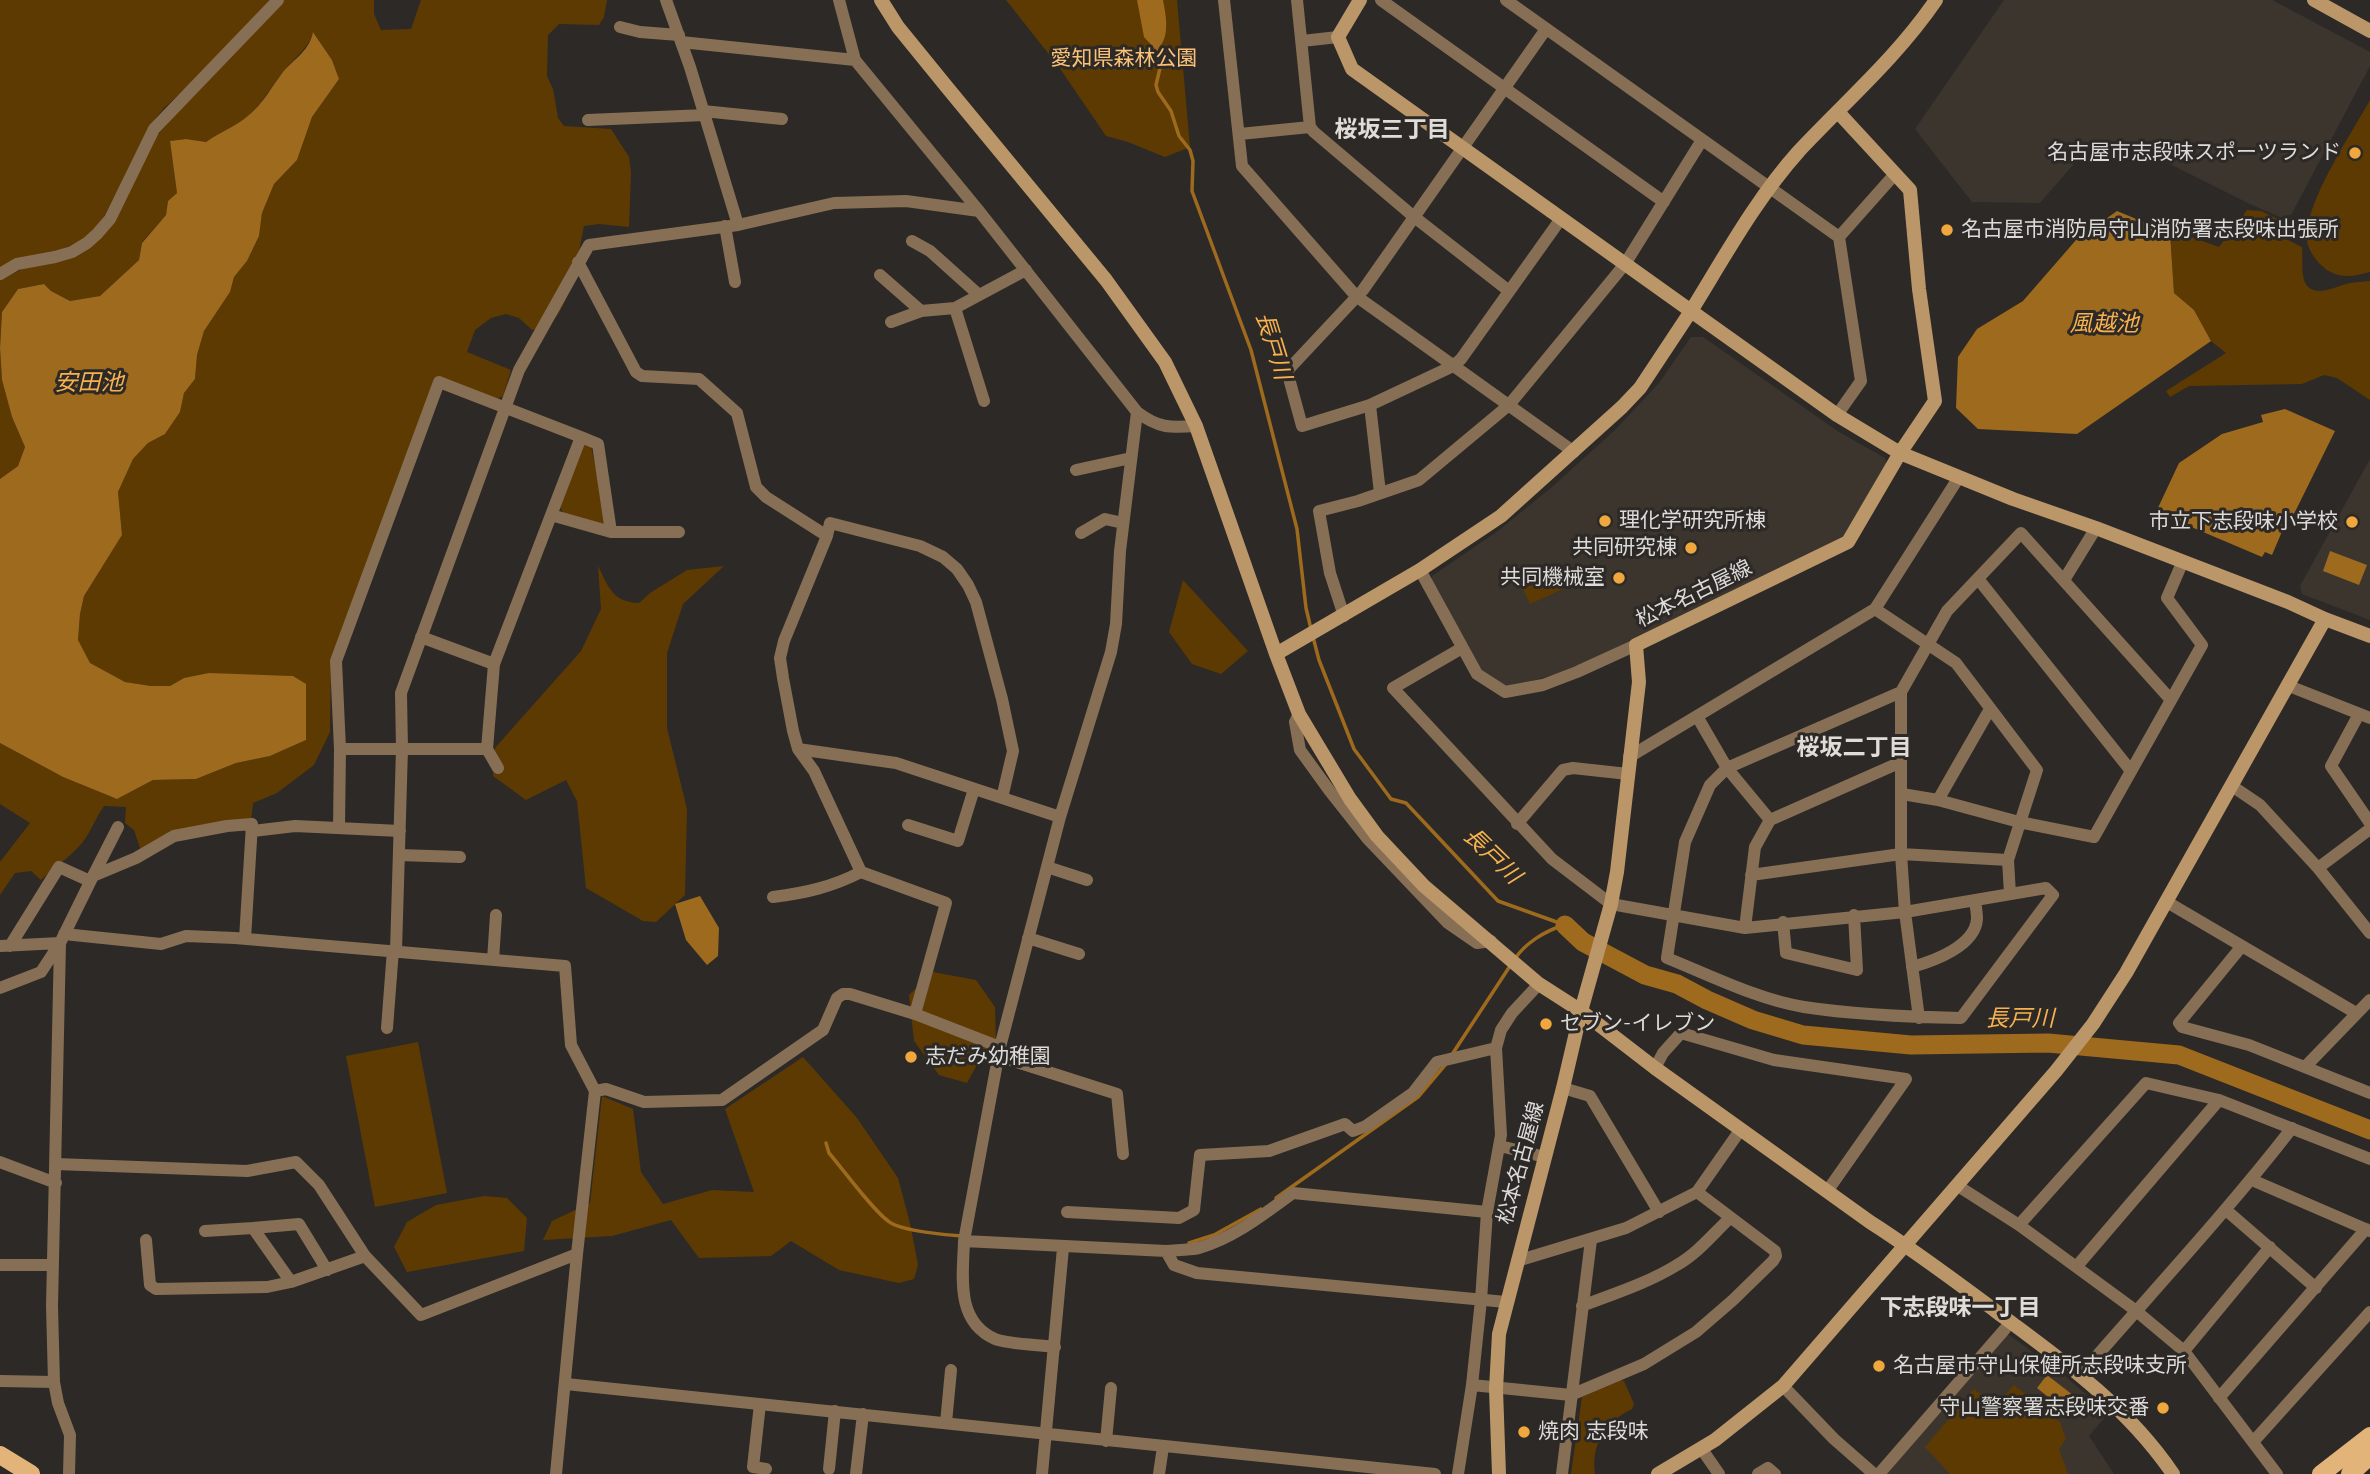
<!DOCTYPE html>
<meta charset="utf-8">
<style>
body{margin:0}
canvas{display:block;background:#2c2926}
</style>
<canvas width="2370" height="1474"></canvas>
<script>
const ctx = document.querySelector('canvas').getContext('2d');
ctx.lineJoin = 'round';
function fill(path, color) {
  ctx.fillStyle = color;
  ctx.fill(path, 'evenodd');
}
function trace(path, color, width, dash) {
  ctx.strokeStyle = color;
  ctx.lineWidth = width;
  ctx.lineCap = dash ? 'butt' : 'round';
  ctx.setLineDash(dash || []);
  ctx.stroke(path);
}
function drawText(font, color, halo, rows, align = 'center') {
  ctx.font = font + ' Quicksand,"Noto Sans JP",sans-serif';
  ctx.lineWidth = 6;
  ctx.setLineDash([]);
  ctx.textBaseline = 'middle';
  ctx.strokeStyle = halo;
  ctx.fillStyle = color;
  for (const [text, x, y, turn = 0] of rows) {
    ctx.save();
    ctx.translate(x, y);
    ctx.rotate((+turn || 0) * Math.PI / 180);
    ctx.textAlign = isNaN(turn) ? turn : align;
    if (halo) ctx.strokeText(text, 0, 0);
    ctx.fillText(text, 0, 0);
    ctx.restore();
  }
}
const built = new Path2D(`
 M2004,0H2272L2370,52V66L2291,215L2280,217L2250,204L2124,141L2091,144L2040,203L1972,202L1915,129Z
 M1691,337H1703L1839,432L1885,458L1887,464L1841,540L1570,670L1507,688L1480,673L1431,582L1432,576L1498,531L1552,487L1616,429L1659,383Z
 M2370,459V620L2302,594L2300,586Z
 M2004,1335H2009L2059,1371L2094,1401V1404L2106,1416L2089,1436L2114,1474H1884Z`);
const green = new Path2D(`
 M0,0H271L221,56L164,108L150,125L141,147L100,224L81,241L60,250L0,268Z
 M284,0H374V14L381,30L411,29L421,0H607L604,17L599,25L559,24L548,35L547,76L553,89L558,118L564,126L611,129L629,157L631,172L629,227L599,224L584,226C578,253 572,307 548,325C544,328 537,329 532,330L519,318L506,314L491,318L475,330L467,352L511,370L503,396L497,399L435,377L331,662L330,732L314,765L277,793L253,803L251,821L147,849L140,848L134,830L125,823L126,807L104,806C97,816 93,826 87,836C75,855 56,865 41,880L31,871L15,873L0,895V862L30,823L0,804V743L63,777L117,799L153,780L196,779L236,763L270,756L306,740L305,718L293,676L247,675L184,678L170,686H151L125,682L89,663L78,640L80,614L84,596L122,535L118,492L133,459L148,443L165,434L180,412L184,393L195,379L197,355L204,331L230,292L234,277L247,261L259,236L262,213L274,184L297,160L312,117L339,79L332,60L314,33C307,49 294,58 283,72C273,84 264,100 253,112C239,126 222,131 206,142L186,139L170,141L177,193L168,201L166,215L142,242L139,260L100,296L70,301L51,291L44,284L18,289L2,312L0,348L2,380L12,417L25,447L18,466L0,479V280L22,269L82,252L152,142L190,95Z
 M1006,0H1177L1190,147L1165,157L1128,142L1106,136L1059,67Z
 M2370,100V272C2351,277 2336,280 2320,264C2315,259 2308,249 2307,241C2303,205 2352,133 2370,100Z
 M2247,210L2261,211L2286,223L2280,236L2302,247C2303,257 2301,271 2304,280C2310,298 2331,289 2343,285C2351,282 2361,282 2370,281V400L2337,378L2324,375L2302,384L2189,386L2170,397L2166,391L2226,353L2211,341L2194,310L2174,293L2170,233L2177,232L2219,247Z
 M586,444L591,446L608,526L563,513L560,507L582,446Z
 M598,566C609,588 613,602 639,603L650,593L687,570L724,566L683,604L667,653V728L687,809L685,895L656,922L643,921L586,888L577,801L566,780L526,800L493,776L495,748L581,651L601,609Z
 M1556,573L1563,589L1530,604L1523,589Z
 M1183,580L1248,651L1221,674L1192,664L1169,632Z
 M933,972L976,980L995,1007L996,1045L979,1061L967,1083L939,1075L914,1041L909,995Z
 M418,1042L447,1193L375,1207L346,1056Z
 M803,1057L857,1118L898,1178L910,1223L918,1265L914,1279L899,1283L839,1270L791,1241L771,1256L699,1258L671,1220L612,1236L543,1240L552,1221L590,1203L602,1096L633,1109L641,1172L663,1204L712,1190L754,1192L725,1109Z
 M484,1196L507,1198L527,1218L524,1251L407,1272L394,1247L407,1222L436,1205Z
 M1620,1380L1624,1381L1634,1404L1632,1409C1605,1422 1591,1444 1595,1474H1571L1582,1397Z
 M2014,1385L2060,1422L2066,1439L2059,1449L2068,1474H1950L1925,1447L1974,1389L1996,1406Z`);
const water = new Path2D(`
 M1137,0H1163C1166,16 1170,35 1159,48L1155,49L1144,37Z
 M313,32L332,60L339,79L312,117L297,160L274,184L262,213L259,236L247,261L234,277L230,292L204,331L197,355L195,379L184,393L180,412L165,434L148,443L133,459L118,492L122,535L84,596L80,614L78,640L90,663L125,682L151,686H170L184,678L209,673L293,676L306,684V740L270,756L236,763L196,779L153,780L117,799L63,777L0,743V479L18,466L25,447L12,417L2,380L0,348L2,312L18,289L44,284L51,291L70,301L100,296L139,260L142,243L166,215L168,201L177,193L170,141L186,139L206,142C220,132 235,127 249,115C263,104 272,86 283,72C294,59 310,50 313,32Z
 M2117,211L2170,233L2174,293L2194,310L2211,341L2077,434L1978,429L1956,408L1958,357L1977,329L2023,301L2076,240Z
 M2285,409L2335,431L2293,516L2289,515L2272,555L2265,552L2262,557L2156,512L2179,463L2222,434L2263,422L2261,415Z
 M2330,551L2367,565L2359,585L2323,571Z
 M700,896L719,928L718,956L707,965L686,940L675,904Z
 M2047,1375L2078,1399L2067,1412L2037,1388Z`);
const stream = new Path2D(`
 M1157,49L1161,64L1156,85L1158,92L1171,111L1179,136L1190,150L1193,161L1192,191L1251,350L1297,529L1306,608L1311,629
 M1313,637L1319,660L1354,749L1391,799L1406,803L1498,901L1565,925
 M1514,960C1525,943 1545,931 1564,925
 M1453,1053L1510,966
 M826,1143L829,1153C842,1168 876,1215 891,1223C904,1231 946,1235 962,1236
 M1276,1198L1418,1097L1445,1065
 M1189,1243L1214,1235L1261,1209`);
const river = new Path2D(`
 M1565,925L1583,942L1645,975L1677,984L1707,1000L1753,1020L1803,1035L1911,1045L2048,1043L2179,1055L2370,1130`);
const street = new Path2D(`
 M666,0L690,67L738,225
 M839,0L855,60L979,211L1137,412C1158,428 1170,428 1196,426
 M1224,0L1242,166L1356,296L1574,452
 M1297,0L1310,127L1314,132L1413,216L1509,291
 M1381,0L1664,202
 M1506,0L1839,237L1861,381L1837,415
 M620,27L640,32L679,35
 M1546,29L1363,290L1287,371L1302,426L1370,405L1453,366L1461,359L1560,220
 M1302,41L1338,37
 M681,42L855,60
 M703,111L782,119
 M588,120L705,115
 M1240,134L1310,127
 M725,226L735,282
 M1839,237L1895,174
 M912,241L930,251L979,295
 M578,262L636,372L642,376L699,379L737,413L756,487L766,497L827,536
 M0,274L17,264L55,257L72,252L87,243L97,234L110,219L154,129L278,0
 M880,275L921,311
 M955,308L984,401
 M891,322L921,311L955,308L1026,270
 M1370,405L1380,493
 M1137,412L1120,551L1116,624L1111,652L1060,817L1000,1047L964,1241L1166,1251C1177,1250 1189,1250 1199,1248C1234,1238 1264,1214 1293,1193L1487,1212
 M581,437L598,444L611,532
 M1076,470L1131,458
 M551,515L611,532H679
 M1081,533L1105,519L1123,523
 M1420,570L1477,674L1505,692L1543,685L1577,672L1636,645
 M1979,580L2131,771
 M2064,580L2096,528
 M1875,609L1956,663L2037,770L2008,860
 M1344,616L1330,573L1319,511L1358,501L1419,480L1509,405L1625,264L1702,140
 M421,637L494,664
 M1462,648L1393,688L1552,859L1611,904L1745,928L1905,912L2046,888L2053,895L1961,1018C1909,1017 1856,1015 1804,1007C1759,1000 1709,975 1667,958L1685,842L1710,785L1727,768L1901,692
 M2289,686L2370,718
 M1299,714L1295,722L1300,750L1329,790L1367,838L1448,923L1477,943L1491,941
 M2359,714L2331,766L2370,823
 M1698,718L1727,768L1770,820
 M487,749L498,768
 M798,749L896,763L1060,817
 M1629,757L1875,609L1959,477
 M2232,786L2260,805L2318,868L2370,933
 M1902,794L1938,800L2019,822L2094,837L2202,645L2167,598L2183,561
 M1938,800L1990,709
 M1517,824L1563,770L1573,768L1628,774
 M908,825L958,841L974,789
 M339,828L340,749L336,661L439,382L581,437L494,664L487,749H340
 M253,831L295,826L400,831
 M399,855L460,857
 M1047,867L1087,880
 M2318,868L2370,829
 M1751,875L1901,854L2008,860L2010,894
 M93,876L118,827
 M773,897C805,893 832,887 861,872
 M2167,902L2356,1013
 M1783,922L1786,953L1857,970L1854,915
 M1745,928L1755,847L1770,820L1901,762
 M64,934L161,944L186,936L235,938L565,966L571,1045L595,1091L577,1254L556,1474
 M1028,938L1079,954
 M60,943L52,1306L54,1382L58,1403L70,1435L69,1474
 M0,946L60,943
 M10,946L59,867L90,881
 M2242,946L2179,1023L2182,1027L2249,1045L2370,1093
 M396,951L402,749L401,693L519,370L589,245L738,225L834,203L906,201L979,211
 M493,960L496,915
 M1912,967C1934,961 1975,946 1977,919C1977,913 1976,907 1975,901
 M0,988L41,972L60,943L93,876L136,858L174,836L227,826L252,824L245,939
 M915,1014L946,903L861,872L814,771L798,749L793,731L783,678L780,658L784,641L827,536L830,523L920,546L943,557L957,569L968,585L976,602L1002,699L1013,751L1002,798
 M1919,1018L1905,912L1901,854V692L1947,611L2021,533L2171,700
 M387,1028L393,950
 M998,1056L1117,1094L1123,1154
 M2305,1067L2370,1000
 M1655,1068L1663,1053L1681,1033L1774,1060L1906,1079L1828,1190
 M1563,1088L1590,1096L1659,1212
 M595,1091L606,1089L644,1102L722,1100L823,1030L837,998L843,994H850L915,1014L1000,1047
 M1500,1146L1545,1157
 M0,1162L56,1183
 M56,1164L247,1171L296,1162L319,1185L365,1256L421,1315L577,1254
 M2252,1180L2370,1231
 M1958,1186L2019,1225L2135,1310L2184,1351L2277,1474
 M2226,1210L2316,1288
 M1067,1212L1179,1218L1194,1210L1200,1155L1269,1151L1345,1124L1353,1131L1366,1126L1413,1093L1437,1062L1496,1048
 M2019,1225L2146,1083L2219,1100L2370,1159
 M205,1231L253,1228
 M146,1240L150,1285L156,1289L267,1287L291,1282L365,1256
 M964,1241C963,1276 955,1321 995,1339C1007,1344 1041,1345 1055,1347
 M1166,1251L1174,1265L1197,1273L1506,1302
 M1517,1261L1626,1228L1697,1192L1741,1129
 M0,1265H53
 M2077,1266L2219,1100
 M291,1282L253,1228L299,1224L327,1270
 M1582,1306C1613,1294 1648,1283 1677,1265C1698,1253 1713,1234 1730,1218
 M2184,1351L2270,1247
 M2081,1374C2152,1292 2226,1213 2292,1128
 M0,1381L54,1382
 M566,1384L1435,1474
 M1472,1385L1571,1395L1644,1364L1696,1332L1733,1300L1773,1261L1776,1256L1775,1251L1697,1192
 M1783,1386L1834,1439L1874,1474
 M2219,1398L2366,1229
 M760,1404L753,1467L766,1469
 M946,1423L951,1370
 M1106,1441L1111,1388
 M2253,1442L2370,1312
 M1701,1448L1719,1474
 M829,1469L835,1411
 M856,1474L863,1414
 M1042,1474L1063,1248
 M1159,1474L1163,1447
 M1458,1474L1472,1385L1481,1300L1487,1212L1501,1135L1496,1048L1501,1030L1512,1013L1539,984
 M1562,1474L1591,1240
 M1758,1474L1768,1468L1775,1474
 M1879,1474L2005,1329`);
const secondary = new Path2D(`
 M881,0L898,27L946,86L1106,280L1165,362L1196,426L1276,654L1299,714L1350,799L1377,836L1424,886L1539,984L1581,1011L1655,1068L1870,1222C1914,1250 1955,1281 1997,1312C2062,1360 2127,1406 2173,1474
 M1936,0C1897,57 1846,101 1799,151C1756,199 1725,256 1691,311L1837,415L1900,453L2013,499L2096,528L2288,602L2325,619L2370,636
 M2314,0L2370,31
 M1276,654L1420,570L1501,516L1622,407L1640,388L1691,311L1352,69L1338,37L1360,0
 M1499,1474L1496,1389L1499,1334L1563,1088L1581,1011L1611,904L1617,872L1639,682L1636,645L1848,542L1900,453L1935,401L1919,289L1910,190L1838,112
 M1658,1474L1715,1440L1783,1386L2056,1071L2093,1024L2126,973L2325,619`);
const primary = new Path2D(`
 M0,1455L31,1474
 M2321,1474L2370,1436
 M2350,1474L2370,1456`);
const markers = [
 [2355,153,7,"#efa73e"],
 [1947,230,7,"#efa73e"],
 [1605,521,7,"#efa73e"],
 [2352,522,7,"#efa73e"],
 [1691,548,7,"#efa73e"],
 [1619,578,7,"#efa73e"],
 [1546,1024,7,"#efa73e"],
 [911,1057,7,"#efa73e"],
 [1879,1366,7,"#efa73e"],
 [2163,1408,7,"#efa73e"],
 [1524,1432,7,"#efa73e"]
];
const parkNames = [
 ["愛知県森林公園",1124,59]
];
const poiNames = [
 ["名古屋市志段味スポーツランド",2341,153,"right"],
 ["名古屋市消防局守山消防署志段味出張所",1961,230],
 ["理化学研究所棟",1619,521],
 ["市立下志段味小学校",2338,522,"right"],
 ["共同研究棟",1677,548,"right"],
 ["共同機械室",1605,578,"right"],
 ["セブン-イレブン",1560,1024],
 ["志だみ幼稚園",925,1057],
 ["名古屋市守山保健所志段味支所",1893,1366],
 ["守山警察署志段味交番",2149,1408,"right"],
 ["焼肉 志段味",1538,1432]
];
const streetNames = [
 ["松本名古屋線",1694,594,-26],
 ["松本名古屋線",1521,1163,-75]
];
const neighbourhoodNames = [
 ["桜坂三丁目",1392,130],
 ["桜坂二丁目",1854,748],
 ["下志段味一丁目",1960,1308]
];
const waterNames = [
 ["風越池",2104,324],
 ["長戸川",1273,346,73],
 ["安田池",89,383],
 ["長戸川",1492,856,44],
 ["長戸川",2020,1019]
];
fill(built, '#3c352e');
fill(green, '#5d3a01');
fill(water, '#9d6a1e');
trace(stream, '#9d6a1e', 3.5);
trace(river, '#9d6a1e', 19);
trace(street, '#866f54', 12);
trace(secondary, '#ba9669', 14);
trace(primary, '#e3b47a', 18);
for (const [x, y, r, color] of markers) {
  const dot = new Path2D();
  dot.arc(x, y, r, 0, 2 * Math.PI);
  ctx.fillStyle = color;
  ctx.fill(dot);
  trace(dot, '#2c2926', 2.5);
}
drawText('21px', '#fac178', '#2c2926', parkNames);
drawText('21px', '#dcdbd9', '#2c2926', poiNames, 'left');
drawText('21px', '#dcdbd9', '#2c2926', streetNames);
drawText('bold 23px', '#e0ddd9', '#2c2926', neighbourhoodNames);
drawText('italic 23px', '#f8b14f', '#2c2926', waterNames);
</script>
